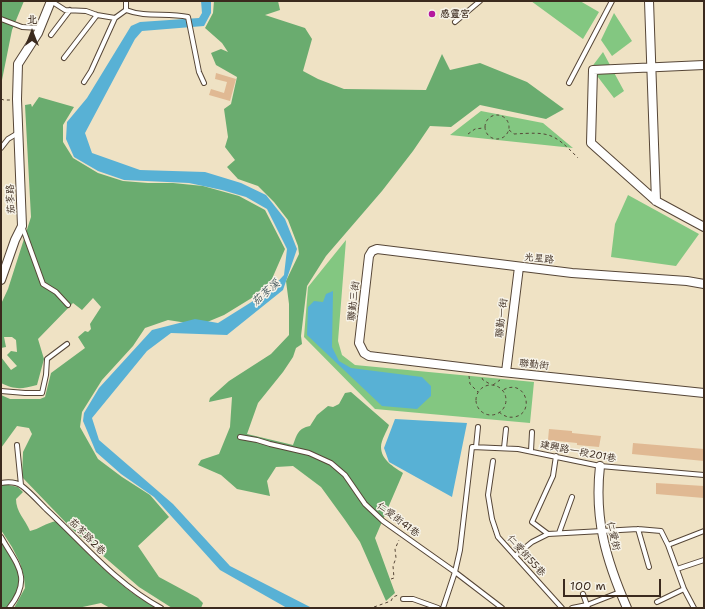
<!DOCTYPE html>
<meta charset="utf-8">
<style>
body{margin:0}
#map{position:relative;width:705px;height:609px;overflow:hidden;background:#efe2c4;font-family:"Shantell Sans","LXGW WenKai TC",sans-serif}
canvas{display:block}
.frame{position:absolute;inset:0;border:2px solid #3b2a1e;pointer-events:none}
.north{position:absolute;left:12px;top:12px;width:40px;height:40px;-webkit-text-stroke:3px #f7f3e8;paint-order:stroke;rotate:0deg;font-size:11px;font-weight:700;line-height:16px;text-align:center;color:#3b2a1e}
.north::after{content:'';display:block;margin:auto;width:14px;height:18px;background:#3b2a1e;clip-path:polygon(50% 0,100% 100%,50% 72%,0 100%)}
.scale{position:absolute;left:563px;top:579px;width:98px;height:18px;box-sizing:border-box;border:2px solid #3b2a1e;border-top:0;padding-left:5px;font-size:12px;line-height:14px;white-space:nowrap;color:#3b2a1e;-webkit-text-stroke:3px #f7f3e8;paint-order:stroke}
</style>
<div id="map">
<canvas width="705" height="609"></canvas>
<div class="frame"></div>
<div class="north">北</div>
<div class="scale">100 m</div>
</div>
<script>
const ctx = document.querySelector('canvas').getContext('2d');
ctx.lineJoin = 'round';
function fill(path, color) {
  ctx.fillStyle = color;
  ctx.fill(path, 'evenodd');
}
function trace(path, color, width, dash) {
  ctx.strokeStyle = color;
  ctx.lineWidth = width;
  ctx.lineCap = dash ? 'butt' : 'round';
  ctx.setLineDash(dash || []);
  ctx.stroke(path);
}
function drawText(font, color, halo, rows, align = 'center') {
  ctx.font = font + ' "Shantell Sans","LXGW WenKai TC",sans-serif';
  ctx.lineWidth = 3;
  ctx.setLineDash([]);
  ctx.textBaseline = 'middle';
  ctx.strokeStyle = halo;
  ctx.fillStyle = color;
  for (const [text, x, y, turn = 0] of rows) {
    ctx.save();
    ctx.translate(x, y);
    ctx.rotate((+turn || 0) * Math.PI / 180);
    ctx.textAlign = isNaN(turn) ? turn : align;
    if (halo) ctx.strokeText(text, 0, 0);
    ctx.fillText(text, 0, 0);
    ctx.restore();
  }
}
const green = new Path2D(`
 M531,1H580L599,12L583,39Z
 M614,13L632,41L612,56L601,40Z
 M603,52L624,91L614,98L591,68Z
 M481,111L543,123L573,148L450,135Z
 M628,195L699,234L676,266L611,257L615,224Z
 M346,240L338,341L342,355L355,365L534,382L530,423L375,409L304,337L308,287Z`);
const forest = new Path2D(`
 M1,1H24L12,30L1,85Z
 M214,1H278L280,10L265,15L305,28L312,39L303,71L318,79L344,89L426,90L442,54L450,70L480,63L527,82L564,109L546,119L480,105L451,127L430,126L413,151L382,191L326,256L307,286L301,336L302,344L296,348L293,357L283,372L258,403L247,434L293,445C297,435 298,428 310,426L317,415L328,406L333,407L339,404L345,393L351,392L389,425C387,431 381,440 381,447C381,460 394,467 403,473L375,538L395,593L386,601L360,542L345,520L321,487L293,466L276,467L267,481L270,496L237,489L221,475L198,465L201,460L219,454L230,427L232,397L209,402L210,398L229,381L271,354L289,335V304L286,281L299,254L298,246L288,220L274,202L258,186L238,179L227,167L235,160L225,147L228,137L224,109L231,104L237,77L216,65L211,53L221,49L228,52L222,43L205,28L213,13Z
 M39,97L74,107L63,125V142L73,158L98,173L123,181L148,183H173L203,186L239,196L265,210L285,249L268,288L224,315L200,325L168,320L145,328L133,346L102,380L82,412L80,427L98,459L122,477L150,495L169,517L138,546L159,577L198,598L203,603L201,608H172L139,587L72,529L22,477L23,452L32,434L29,428L17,426L1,448V395L10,399H40L45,397L51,373L85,348L78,337L85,331L88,332L91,329L90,324L101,307L93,298L82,310L73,303L38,339L44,359L37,385C22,389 15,390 1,383V357L11,370L17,366L7,355L11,351L17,352L16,340L12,337H4L6,347L1,348V304L8,289L31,217L25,105L31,104L32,107Z
 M4,484L18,487L23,492L16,499C16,512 25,519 30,531C39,529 46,523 56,521C85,550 119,589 157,608H110L101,603L78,608H14L25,588L24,577L20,563L12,547L1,530V485Z
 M1,541C10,555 23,572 18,590C16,596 10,603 6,608H1Z`);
const water = new Path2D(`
 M201,1H211V13L204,26L142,31L135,39L85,133L92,153L140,170L205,172L241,183L266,195L285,219L297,249L283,290L227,335L171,333L147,351L92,418L99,440L173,504L230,566L312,608H287L220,570L154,497L121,474L96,452L83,421L84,413L99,388L152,330L195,319L218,323L269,291L284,275L287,249L267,209L246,197L222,190L189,183L124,180L98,171L74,157L66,139L67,122L87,98L131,26L140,22L199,18L202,13Z
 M333,291L332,347L339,361L351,368L422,377L431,386V396L417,409L382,406L307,335L308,307L314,301L323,302L326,294Z
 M395,419L467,423L452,497L389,462L384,448Z`);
const building = new Path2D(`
 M216,73L236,79L230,101L209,95L211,89L224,93L227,82L215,79Z
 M549,429L572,431V433L601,436L599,447L577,445V443L548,440Z
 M633,443L704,449V461L632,454Z
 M656,483L704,486V498L656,494Z`);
const path = new Path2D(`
 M1,99L4,100H10
 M485 127a12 12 0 1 1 24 0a12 12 0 1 1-24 0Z
 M509,130L514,134C549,132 553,132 578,158
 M468,134L475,129L483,128
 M469,376L470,384L478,392
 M482,378L483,380L490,384
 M493,385L500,380
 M476 400a15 15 0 1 1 30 0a15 15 0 1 1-30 0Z
 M499,412C504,416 508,418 514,417C536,414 526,377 503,390
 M391,579L394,578L393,566L396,558L395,549L399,540
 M374,607L391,601L393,597L398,595`);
const lane = new Path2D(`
 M51,1L65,10L86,11L97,15L115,18L126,10
 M126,1V10
 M126,10C146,18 168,12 188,17L199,72L204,83
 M1,19L22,27L40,28
 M455,22L480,1
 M51,35L70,10
 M64,58L97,15
 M84,82L91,71L115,18
 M569,83L612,1
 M1,148L8,139L18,133
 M22,226L43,284L56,292L68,305
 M1,391L25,393H42L46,375L47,359L67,344
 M240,437L257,440L270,444L309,453L331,463L345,475L365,504L383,521L455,572L502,608
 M17,445L21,485
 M476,447L478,427
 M504,448L506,429
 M531,451L532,432
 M493,461L488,495L492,519L498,537L562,608
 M1,483C7,482 16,482 22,486C30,492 38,501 46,509C83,543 116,584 161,608
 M638,529L649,567
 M559,533L572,497
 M548,534L532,522L553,476L556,456
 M1,537C17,565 33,578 9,608
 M668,545L704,531
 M515,556L532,542L548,534L638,529L661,531L668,545L684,589L694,608
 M677,569L704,560
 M583,594L588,608
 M403,599H413L438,608
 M657,602L684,589
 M443,608L455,572L460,550L472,447L518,449L600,466L704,475
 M572,608L587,605L620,592`);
const street = new Path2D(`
 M649,1L656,201
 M704,65L593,70L591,143L656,201L704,227
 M1,280L15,240L22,226L17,99L18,64L38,33L51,1
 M704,284L687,281L572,273L377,249L372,251L369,256L359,343L364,353L369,356L502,372L704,393
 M506,372L519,267
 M600,466C594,519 606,560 627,608`);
const markers = [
 [432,14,4,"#b5179e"]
];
const poiNames = [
 ["感靈宮",440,14]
];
const streetNames = [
 ["茄苳路",11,199,-92],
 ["光星路",539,259,6],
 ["聯勤三街",354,301,-84],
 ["聯勤一街",502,318,-83],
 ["聯勤街",534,365,6],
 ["建興路一段201巷",578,452,11],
 ["仁愛街41巷",398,520,37],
 ["仁愛街",613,536,77],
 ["茄苳路2巷",87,537,45],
 ["仁愛街55巷",526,556,48]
];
const waterNames = [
 ["茄苳溪",266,293,-41]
];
fill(green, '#83c781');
fill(forest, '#6aac6f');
fill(water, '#58b1d5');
fill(building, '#e0b993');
trace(lane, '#564637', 6);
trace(street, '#564637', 10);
trace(path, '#564637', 1, [3, 3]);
trace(lane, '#fff', 4);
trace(street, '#fff', 8);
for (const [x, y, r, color] of markers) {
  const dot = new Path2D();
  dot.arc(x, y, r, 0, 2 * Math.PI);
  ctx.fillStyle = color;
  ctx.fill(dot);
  trace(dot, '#f7f3e8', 1.5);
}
drawText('bold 10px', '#3b2a1e', '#f7f3e8', poiNames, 'left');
drawText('10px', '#3b2a1e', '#f7f3e8', streetNames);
drawText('italic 11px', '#45595e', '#f7f3e8', waterNames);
</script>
